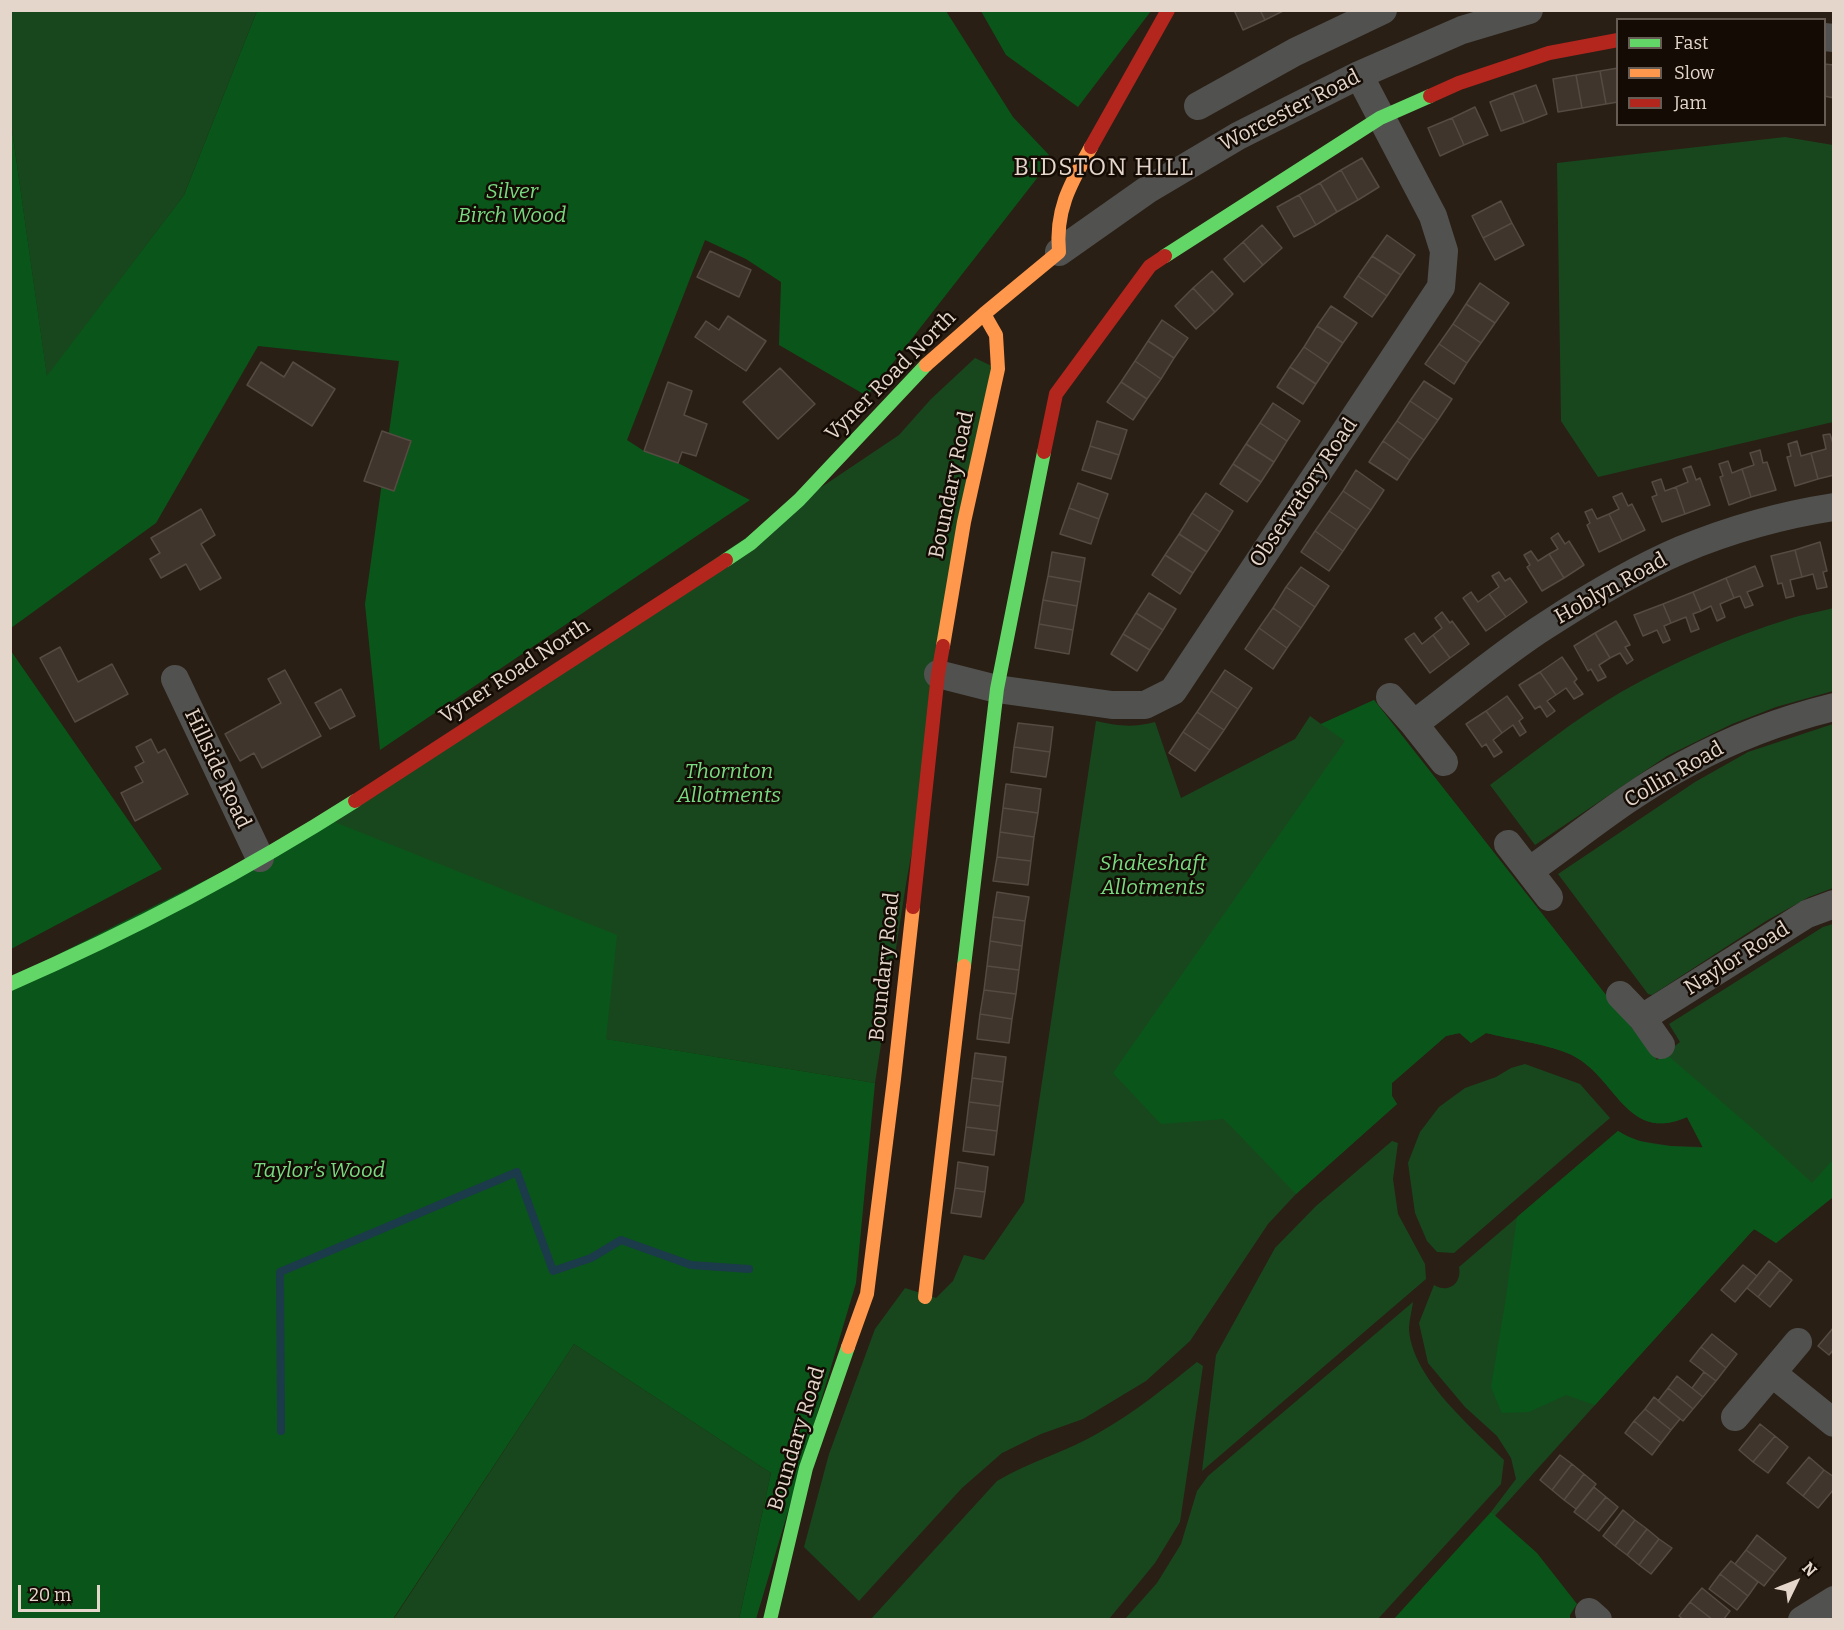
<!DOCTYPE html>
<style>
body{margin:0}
#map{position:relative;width:1844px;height:1630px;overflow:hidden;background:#2a1f14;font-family:Bitter,serif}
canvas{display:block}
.frame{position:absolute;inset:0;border:12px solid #e4d6ca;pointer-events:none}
.legend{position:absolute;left:1616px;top:18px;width:210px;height:108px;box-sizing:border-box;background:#140b04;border:2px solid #675c53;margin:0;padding:8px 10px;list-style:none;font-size:18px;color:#e4d6ca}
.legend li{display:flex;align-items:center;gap:12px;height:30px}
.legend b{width:30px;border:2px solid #675c53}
.north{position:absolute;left:1766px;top:1552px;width:60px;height:60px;-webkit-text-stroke:4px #140b04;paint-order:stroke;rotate:47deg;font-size:16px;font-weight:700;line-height:24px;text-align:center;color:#e4d6ca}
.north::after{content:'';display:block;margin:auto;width:21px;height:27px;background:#e4d6ca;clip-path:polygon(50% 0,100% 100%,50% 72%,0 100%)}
.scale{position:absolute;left:18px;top:1585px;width:82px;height:27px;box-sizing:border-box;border:3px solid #e4d6ca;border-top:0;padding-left:8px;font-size:18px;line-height:21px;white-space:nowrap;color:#e4d6ca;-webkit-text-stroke:4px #140b04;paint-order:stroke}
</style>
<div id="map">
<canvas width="1844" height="1630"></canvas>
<div class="frame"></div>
<ul class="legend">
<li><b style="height:8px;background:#63d668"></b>Fast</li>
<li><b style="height:8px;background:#ff974d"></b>Slow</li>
<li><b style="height:8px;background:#b3261e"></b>Jam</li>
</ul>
<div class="north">N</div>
<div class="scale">20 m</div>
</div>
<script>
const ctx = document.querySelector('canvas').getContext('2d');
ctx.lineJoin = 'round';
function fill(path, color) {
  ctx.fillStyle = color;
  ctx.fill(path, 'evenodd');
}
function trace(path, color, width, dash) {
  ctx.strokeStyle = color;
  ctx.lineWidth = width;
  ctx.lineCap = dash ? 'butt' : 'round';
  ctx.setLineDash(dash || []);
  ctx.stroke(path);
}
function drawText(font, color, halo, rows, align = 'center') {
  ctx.font = font + ' Bitter,serif';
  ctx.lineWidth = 5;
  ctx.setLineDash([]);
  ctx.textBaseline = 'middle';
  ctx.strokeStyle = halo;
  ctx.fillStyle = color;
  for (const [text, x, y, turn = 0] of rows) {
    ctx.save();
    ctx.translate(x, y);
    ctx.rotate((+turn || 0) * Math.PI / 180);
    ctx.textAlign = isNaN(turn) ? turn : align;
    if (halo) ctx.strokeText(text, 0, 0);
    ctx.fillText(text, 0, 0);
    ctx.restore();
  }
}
const green = new Path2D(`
 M10,11H257L184,195L47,377L11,123Z
 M1785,137L1833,145V422L1598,477L1561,421L1557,163Z
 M975,358L998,369L906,884L875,1083L605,1039L327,819L899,435L931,399Z
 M1833,608V691L1776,707L1732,724L1667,756L1535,845L1490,785C1533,753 1575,719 1621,692C1674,662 1731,637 1789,619C1803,614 1819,612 1833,608Z
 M1374,700L1657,1060L1680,1042L1669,1024L1823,927L1833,924V1197L1776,1243L1755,1229L1750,1233L1494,1517L1491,1512L1516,1479L1511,1458L1497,1436L1465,1407L1428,1363L1419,1323L1434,1285C1449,1294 1462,1283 1459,1267L1618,1131L1633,1140L1671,1146L1703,1147L1687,1117C1624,1145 1616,1072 1567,1053C1545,1044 1510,1039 1486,1033L1471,1043L1459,1033L1446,1036L1392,1083V1096L1397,1104L1296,1194L1268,1224L1190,1341L1146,1381L1083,1419L1041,1434L1002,1453L962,1488L859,1601L804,1547L829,1454L875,1329L905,1288L936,1298L953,1281L964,1255L984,1260L1024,1202L1096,721C1119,726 1132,728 1155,722L1181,798L1295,739L1310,716L1321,724Z
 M1833,724V888L1809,897L1766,921L1652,995L1648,994L1558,874L1695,782L1748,752Z
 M1525,1064L1580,1084L1610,1118L1454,1253L1437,1252L1427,1241L1415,1213L1408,1163L1420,1132L1439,1107L1465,1088L1496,1077L1511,1068Z
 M1392,1141L1398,1143L1393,1179L1398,1214L1425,1264L1426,1279L1202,1471L1216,1355L1275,1248L1316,1206Z
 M1413,1302C1412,1310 1409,1321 1409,1330C1413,1379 1471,1426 1504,1460L1501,1484L1378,1619H1125L1157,1583L1181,1544L1197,1491L1208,1476Z
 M574,1344L771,1473L739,1619L393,1620Z
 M1197,1362L1203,1366L1180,1522L1155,1563L1109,1619H871L997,1481C1030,1461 1067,1452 1100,1432C1135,1412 1166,1387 1197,1362Z`);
const forest = new Path2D(`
 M257,11H946L1013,117L1049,155L1045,168L867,396L779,345L781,282L746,259L705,240L627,440L644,451L678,463L750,500L380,750L365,604L399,361L258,346L156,523L11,628V123L47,376L184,195Z
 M981,11H1151L1078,107L1006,55Z
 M11,651L162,869L11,949H10Z
 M1374,700L1657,1060L1666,1054L1760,1135L1812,1183L1833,1160V1197L1776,1243L1754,1229L1595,1405L1566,1395L1529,1412L1502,1413L1491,1387L1505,1304L1517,1217L1618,1131C1643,1147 1673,1146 1703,1148L1687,1117C1624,1145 1616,1072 1567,1053C1545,1044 1510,1039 1486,1033L1471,1043L1460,1033L1446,1036L1392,1083V1096L1397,1104L1296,1194L1224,1119L1161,1124L1113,1073L1345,741L1321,724Z
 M327,819L617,935L606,1039L875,1083L856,1283L756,1619H739L771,1473L574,1344L393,1619L11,1620V978Z
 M1491,1512L1537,1553L1577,1604L1570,1615V1619L1393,1620Z`);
const stream = new Path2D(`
 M281,1431L280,1272L517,1172L553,1271L591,1258L621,1240L691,1265L749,1269`);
const building = new Path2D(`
 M1234,10H1260L1265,20L1243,30Z
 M1260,10H1285L1265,20Z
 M1824,64L1834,65V98L1824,96Z
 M1618,68V102L1606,104L1600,71Z
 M1600,71L1606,104L1582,108L1576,75Z
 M1576,75L1582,108L1558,112L1553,79Z
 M1536,85L1547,114L1524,123L1513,93Z
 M1513,93L1524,123L1501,131L1490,102Z
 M1475,107L1488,135L1464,145L1452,118Z
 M1452,118L1464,145L1440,156L1428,128Z
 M1362,158L1379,187L1358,200L1341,170Z
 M1341,170L1358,200L1337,212L1320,183Z
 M1320,183L1337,212L1316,225L1299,195Z
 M1299,195L1316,225L1294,237L1277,207Z
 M1501,201L1512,223L1483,238L1472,216Z
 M1512,223L1524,245L1495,260L1483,238Z
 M1262,225L1282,248L1263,265L1243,242Z
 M1387,235L1415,255L1401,275L1372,256Z
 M1243,242L1263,265L1244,282L1224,259Z
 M710,251L751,270L739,297L697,277Z
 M1372,256L1401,275L1387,296L1358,276Z
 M1212,271L1233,294L1215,312L1193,288Z
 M1358,276L1387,296L1372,317L1344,297Z
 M1480,283L1509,303L1495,323L1466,304Z
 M1193,288L1215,312L1196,329L1175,306Z
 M1466,304L1495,323L1481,343L1453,324Z
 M1331,306L1357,323L1343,343L1317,326Z
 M728,316L766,341L746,371L695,337L706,321L719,330Z
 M1162,320L1188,338L1174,358L1148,341Z
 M1453,324L1481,343L1467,363L1439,344Z
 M1317,326L1343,343L1329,364L1304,347Z
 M1148,341L1174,358L1161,379L1135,361Z
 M1439,344L1467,363L1454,384L1425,364Z
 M1304,347L1329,364L1316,384L1290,367Z
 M1135,361L1161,379L1147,399L1121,382Z
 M261,362L284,377L293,362L335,389L312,426L247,385Z
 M1290,367L1316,384L1303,404L1277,387Z
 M780,368L815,404L778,439L743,402Z
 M1424,381L1452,399L1438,420L1410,401Z
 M668,382L692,391L684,415L707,424L696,456L682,452L678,463L644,451Z
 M1121,382L1147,399L1133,420L1107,402Z
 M1410,401L1438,420L1424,440L1397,421Z
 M1273,403L1300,421L1287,441L1260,423Z
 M1097,421L1127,430L1119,455L1090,446Z
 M1397,421L1424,440L1410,460L1383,441Z
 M1260,423L1287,441L1274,462L1246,444Z
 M382,431L411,441L394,491L364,481Z
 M1830,434L1834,447V475L1818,479L1811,453L1826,449L1823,435Z
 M1383,441L1410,460L1397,480L1369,462Z
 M1797,441L1801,456L1811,453L1818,479L1795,486L1787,457L1791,456L1788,444Z
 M1246,444L1274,462L1261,482L1233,464Z
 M1090,446L1119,455L1111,479L1082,470Z
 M1760,450L1763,463L1767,462L1776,490L1751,497L1742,469L1754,465L1750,453Z
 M1728,461L1732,473L1742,469L1751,497L1729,505L1720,477L1723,476L1719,464Z
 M1233,464L1261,482L1247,502L1220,484Z
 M1691,466L1696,480L1700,478L1710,505L1685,514L1676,487L1688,482L1683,469Z
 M1356,470L1384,490L1371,510L1343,491Z
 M1661,479L1665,491L1676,487L1685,514L1662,522L1652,497L1657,495L1652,482Z
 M1078,483L1108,494L1099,519L1069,508Z
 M1343,491L1371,510L1357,530L1329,511Z
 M1206,493L1233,511L1220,532L1192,513Z
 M1622,493L1628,506L1632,504L1645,530L1622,541L1609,514L1619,509L1613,497Z
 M1069,508L1099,519L1091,544L1060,534Z
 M201,509L215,535L201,544L221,578L200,590L186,564L161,578L150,559L160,553L151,538Z
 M1592,509L1597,519L1609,514L1622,541L1599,552L1587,525L1590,523L1585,512Z
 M1329,511L1357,530L1343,551L1315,531Z
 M1192,513L1220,532L1207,552L1179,534Z
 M1315,531L1343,551L1329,571L1301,552Z
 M1558,533L1565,544L1569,541L1584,565L1564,578L1549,554L1558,549L1551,538Z
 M1179,534L1207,552L1193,573L1165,555Z
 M1820,542L1827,571L1823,572L1827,587L1817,589L1813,574L1802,577L1795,550Z
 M1795,550L1802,577L1790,580L1794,596L1786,598L1782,583L1778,584L1771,556Z
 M1531,551L1538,561L1549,554L1564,578L1542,591L1527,567L1530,565L1524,555Z
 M1052,552L1085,558L1081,582L1048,576Z
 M1165,555L1193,573L1180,594L1152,575Z
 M1755,566L1763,586L1747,592L1753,605L1745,608L1740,596L1734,598L1726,578Z
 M1301,567L1329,586L1315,607L1286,587Z
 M1499,572L1505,581L1510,578L1527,602L1506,617L1489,594L1499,587L1492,576Z
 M1048,576L1081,582L1077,606L1043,600Z
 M1726,578L1734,598L1720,604L1725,617L1717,621L1711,606L1701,611L1693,592Z
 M1286,587L1315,607L1301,628L1273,608Z
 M1471,592L1478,602L1489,594L1506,617L1486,631L1463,598Z
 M1693,592L1701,611L1693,614L1699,629L1691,632L1686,617L1671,623L1663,604Z
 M1149,593L1176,609L1163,630L1136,613Z
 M1043,600L1077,606L1073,630L1039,624Z
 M1663,604L1671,623L1664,626L1670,640L1663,643L1657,630L1643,636L1634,615Z
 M1273,608L1301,628L1287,648L1259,628Z
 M1442,612L1450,623L1452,621L1469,644L1450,658L1433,635L1442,628L1435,618Z
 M1136,613L1163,630L1150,650L1123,634Z
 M1616,621L1630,645L1625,647L1633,660L1627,664L1620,653L1610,658L1595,633Z
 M1039,624L1073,630L1069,654L1035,648Z
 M1259,628L1287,648L1273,669L1245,649Z
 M1414,633L1422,644L1433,635L1450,658L1430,673L1405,639Z
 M1595,633L1610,658L1599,665L1606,677L1598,681L1591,669L1588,671L1574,646Z
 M1123,634L1150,650L1137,671L1111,654Z
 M60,647L78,682L112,664L128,694L75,722L40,658Z
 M1562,657L1577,679L1574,682L1583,694L1574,699L1566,688L1556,695L1540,672Z
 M285,670L321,736L262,768L254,753L240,761L225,734L281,703L268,679Z
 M1225,670L1252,688L1238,709L1211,691Z
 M1540,672L1556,695L1547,701L1555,711L1547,717L1540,706L1535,709L1519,685Z
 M341,689L355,716L330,729L315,703Z
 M1211,691L1238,709L1224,730L1197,712Z
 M1507,696L1523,718L1519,721L1526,732L1520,736L1513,725L1502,733L1486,711Z
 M1486,711L1502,733L1493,740L1502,752L1494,757L1486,744L1482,747L1466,724Z
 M1197,712L1224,730L1210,750L1183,732Z
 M1018,723L1053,727L1050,752L1014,747Z
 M1183,732L1210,750L1195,771L1169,753Z
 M151,739L158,753L165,749L188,794L135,821L121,793L143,782L135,767L144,762L136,747Z
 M1014,747L1050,752L1046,777L1011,772Z
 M1006,784L1041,789L1038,813L1003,808Z
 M1003,808L1038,813L1034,837L1000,832Z
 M1000,832L1034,837L1031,861L997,857Z
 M997,857L1031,861L1028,885L993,881Z
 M997,892L1029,897L1025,921L993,917Z
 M993,917L1025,921L1022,946L990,941Z
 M990,941L1022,946L1019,970L987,966Z
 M987,966L1019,970L1016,994L984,990Z
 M984,990L1016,994L1012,1019L980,1014Z
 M980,1014L1012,1019L1009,1043L977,1039Z
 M975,1053L1006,1057L1003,1082L972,1078Z
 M972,1078L1003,1082L1000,1106L969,1102Z
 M969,1102L1000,1106L997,1131L966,1127Z
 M966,1127L997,1131L994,1155L963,1151Z
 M958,1162L988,1167L985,1192L955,1188Z
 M955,1188L985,1192L981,1217L951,1213Z
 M1769,1261L1780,1270L1758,1297L1747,1288Z
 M1743,1265L1757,1276L1735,1302L1721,1290Z
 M1780,1270L1792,1280L1770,1307L1758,1297Z
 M1834,1327V1349L1829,1355L1818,1346Z
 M1712,1334L1737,1354L1726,1368L1701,1347Z
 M1701,1347L1726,1368L1716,1381L1690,1361Z
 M1704,1372L1716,1381L1703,1397L1692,1388Z
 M1677,1376L1703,1397L1693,1409L1668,1388Z
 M1668,1388L1693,1409L1683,1421L1658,1401Z
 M1654,1397L1680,1419L1671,1430L1645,1409Z
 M1645,1409L1671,1430L1661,1443L1634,1421Z
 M1634,1421L1661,1443L1652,1455L1625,1433Z
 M1760,1424L1775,1436L1753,1462L1739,1450Z
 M1775,1436L1788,1447L1768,1473L1753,1462Z
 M1560,1455L1572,1464L1552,1490L1540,1480Z
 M1809,1457L1824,1470L1803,1496L1787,1483Z
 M1572,1464L1584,1474L1564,1500L1552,1490Z
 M1824,1470L1834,1477V1489L1818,1508L1803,1496Z
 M1584,1474L1596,1484L1576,1509L1564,1500Z
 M1594,1487L1606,1497L1586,1521L1574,1512Z
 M1606,1497L1618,1507L1599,1531L1586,1521Z
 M1623,1510L1635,1520L1615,1546L1603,1536Z
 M1635,1520L1647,1529L1627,1555L1615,1546Z
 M1647,1529L1659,1539L1639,1565L1627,1555Z
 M1757,1535L1786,1558L1775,1572L1746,1550Z
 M1659,1539L1672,1548L1651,1574L1639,1565Z
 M1746,1550L1775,1572L1764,1586L1735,1564Z
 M1731,1561L1758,1582L1748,1596L1720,1574Z
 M1720,1574L1748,1596L1737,1610L1709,1589Z
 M1702,1588L1730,1611L1723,1620H1713L1690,1602Z
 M1690,1602L1713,1620H1684L1679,1616Z`);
const street = new Path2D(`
 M1824,37L1834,38
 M1198,106L1295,52L1383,10
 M1059,252L1147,190L1238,136L1359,75L1462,30L1529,10
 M938,674L997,689L1112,705H1145L1173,691L1441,287L1444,251L1433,216L1359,75
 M175,679L260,858
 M1390,697L1414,724C1457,692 1501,654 1545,626C1588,598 1634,570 1681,550C1729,530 1782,515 1834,507
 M1414,724L1444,762
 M1508,844L1549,897
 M1529,871C1580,835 1629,794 1684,765C1731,739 1781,720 1834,707
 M1620,995L1642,1018L1661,1045
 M1642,1018L1807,914L1834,904
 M1772,1373L1798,1342
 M1735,1417L1772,1373L1834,1423
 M1589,1612L1598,1620
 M1802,1620L1834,1600`);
const fast = new Path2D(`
 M1165,256L1380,118L1430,96
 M726,560L750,544L799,500L926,365
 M964,966L997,689L1044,452
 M10,984C129,932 245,871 355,801
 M770,1620L806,1468L848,1347`);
const slow = new Path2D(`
 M926,365L984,314L1059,252C1055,209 1071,183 1091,147
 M943,646L964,522L998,369L996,335L984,314
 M925,1297L964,966
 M848,1347L867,1294L894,1079L913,907`);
const jam = new Path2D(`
 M1430,96L1459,83L1549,53L1618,40
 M1091,147L1168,10
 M1044,452L1056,394L1150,266L1165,256
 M355,801L726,560
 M913,907L938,674L943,646`);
const streetNames = [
 ["Worcester Road",1290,111,-27],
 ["Vyner Road North",891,376,-45],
 ["Boundary Road",952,485,-78],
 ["Observatory Road",1304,493,-56],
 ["Hoblyn Road",1611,589,-29],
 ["Vyner Road North",515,672,-33],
 ["Hillside Road",217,769,65],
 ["Collin Road",1674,775,-30],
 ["Naylor Road",1737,959,-32],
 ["Boundary Road",885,967,-84],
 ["Boundary Road",797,1439,-73]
];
const parkNames = [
 ["Silver",512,192],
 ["Birch Wood",512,216],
 ["Thornton",729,772],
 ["Allotments",729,796],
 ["Shakeshaft",1153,864],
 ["Allotments",1153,888],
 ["Taylor's Wood",319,1171]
];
const quarterNames = [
 ["BIDSTON HILL",1104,168]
];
fill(green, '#18471d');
fill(forest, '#0a561a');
trace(stream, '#1b3a4a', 8);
fill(building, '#40352c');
trace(building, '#554b42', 1.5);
trace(street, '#515250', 28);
trace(fast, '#63d668', 14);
trace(slow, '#ff974d', 14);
trace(jam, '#b3261e', 14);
drawText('21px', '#e4d6ca', '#140b04', streetNames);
drawText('italic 21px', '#78db81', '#140b04', parkNames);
ctx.letterSpacing = '1.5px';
drawText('24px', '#e4d6ca', '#140b04', quarterNames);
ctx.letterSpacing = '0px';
</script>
